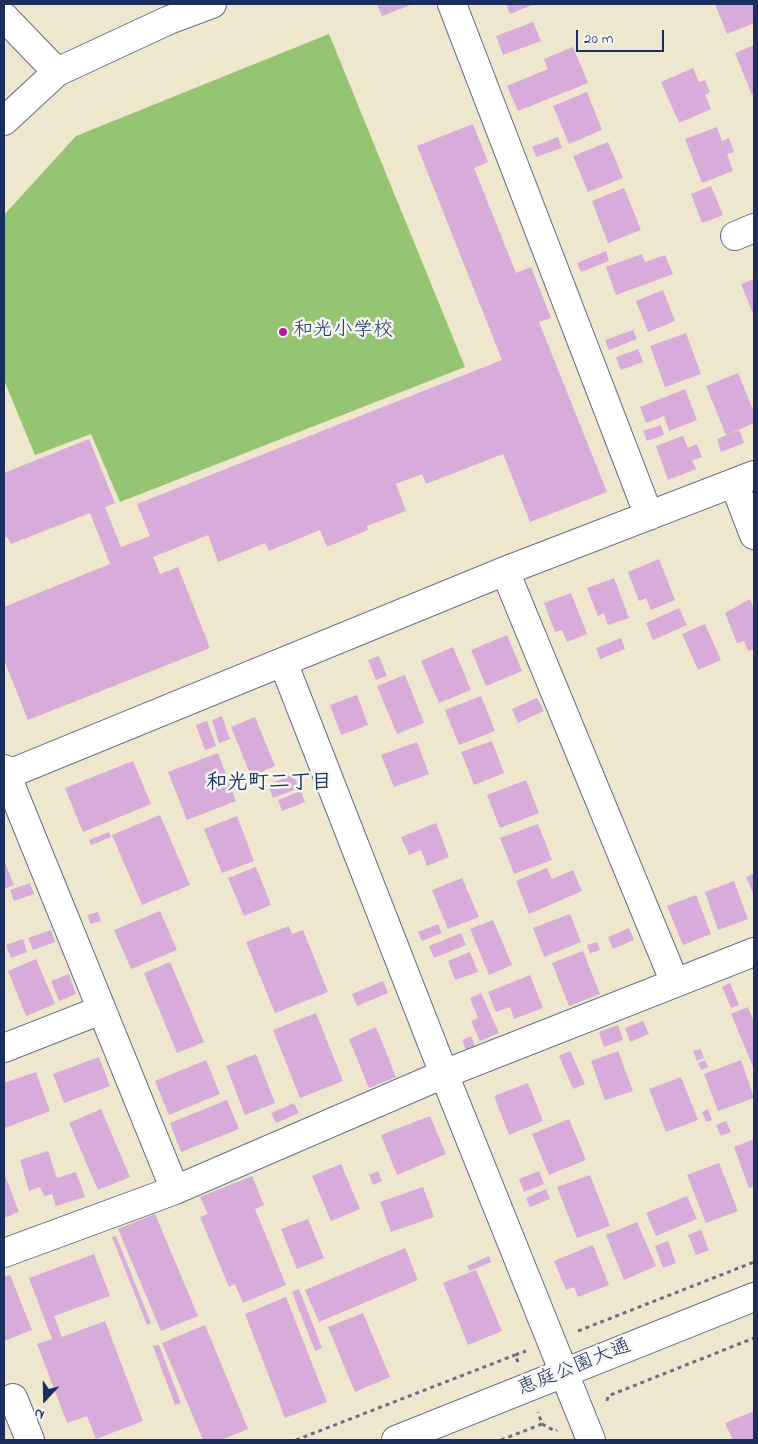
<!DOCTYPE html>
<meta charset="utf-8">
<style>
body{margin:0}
#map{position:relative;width:758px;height:1444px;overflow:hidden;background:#efe6ce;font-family:"Indie Flower",sans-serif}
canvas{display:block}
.frame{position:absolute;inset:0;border:5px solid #1b2f5e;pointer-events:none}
.north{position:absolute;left:20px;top:1374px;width:50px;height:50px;-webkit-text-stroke:4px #f6f6f2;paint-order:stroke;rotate:201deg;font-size:14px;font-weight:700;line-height:20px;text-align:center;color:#1b2f5e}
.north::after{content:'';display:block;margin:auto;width:18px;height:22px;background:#1b2f5e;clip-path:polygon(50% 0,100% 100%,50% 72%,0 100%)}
.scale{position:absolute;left:576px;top:30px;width:88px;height:22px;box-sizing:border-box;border:2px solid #1b2f5e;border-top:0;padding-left:6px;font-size:15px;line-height:18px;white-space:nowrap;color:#1b2f5e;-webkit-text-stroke:4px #f6f6f2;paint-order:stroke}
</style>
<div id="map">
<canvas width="758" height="1444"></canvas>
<div class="frame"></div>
<div class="north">N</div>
<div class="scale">20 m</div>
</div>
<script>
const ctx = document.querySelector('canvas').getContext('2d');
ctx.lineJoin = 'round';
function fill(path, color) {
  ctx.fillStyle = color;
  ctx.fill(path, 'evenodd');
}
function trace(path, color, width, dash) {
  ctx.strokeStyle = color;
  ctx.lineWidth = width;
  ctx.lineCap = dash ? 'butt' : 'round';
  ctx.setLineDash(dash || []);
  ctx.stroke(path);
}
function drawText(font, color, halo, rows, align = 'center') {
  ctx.font = font + ' "Indie Flower","Klee One",sans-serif';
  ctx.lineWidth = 5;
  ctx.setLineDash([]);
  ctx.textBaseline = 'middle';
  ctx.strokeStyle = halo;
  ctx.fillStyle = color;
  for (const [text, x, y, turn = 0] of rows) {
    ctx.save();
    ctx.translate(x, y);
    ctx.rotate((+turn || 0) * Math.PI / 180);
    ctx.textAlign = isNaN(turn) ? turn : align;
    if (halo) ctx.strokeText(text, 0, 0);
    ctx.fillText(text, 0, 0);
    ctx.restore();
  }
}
const green = new Path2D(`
 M329,34L465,367L120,502L91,434L35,455L4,380V215L76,136Z`);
const building = new Path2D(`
 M377,4H413L382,16Z
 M506,4H534L510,14Z
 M715,4H754V23L727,34Z
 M533,22L541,41L503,55L496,36Z
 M754,45V94L752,95L735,53Z
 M573,47L588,83L518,111L507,86L548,69L544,59Z
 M693,68L699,82L705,80L710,92L705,95L711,109L679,123L661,82Z
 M587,92L602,130L569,144L553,106Z
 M473,124L488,162L474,168L516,273L531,267L551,318L539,322L607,492L530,522L503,454L426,484L422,474L396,484L406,511L367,526L368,530L327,547L320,530L269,551L265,543L218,562L208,535L153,557L160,574L178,567L210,648L28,720L4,660V607L110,564L90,513L11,544L7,537L4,538V473L89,439L115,503L105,507L121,547L150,536L137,504L502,360L417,146Z
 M717,127L722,141L729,138L734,152L727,154L733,171L702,183L685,139Z
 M558,137L562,148L536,157L532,147Z
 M608,142L623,178L588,192L573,156Z
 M711,186L723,215L702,223L691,194Z
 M624,188L641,230L608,243L592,201Z
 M606,251L609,261L581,272L577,263Z
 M642,254L645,262L665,255L673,274L616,295L606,267Z
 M754,279V316L741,284Z
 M663,290L675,321L648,332L636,301Z
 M633,330L637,339L609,350L605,340Z
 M686,333L701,374L665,387L650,346Z
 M638,349L643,362L621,370L616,357Z
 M738,373L754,412V423L726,435L706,386Z
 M685,389L697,420L669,431L664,416L646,423L640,407Z
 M661,425L664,435L647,441L643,431Z
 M739,430L744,443L721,452L717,439Z
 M683,436L688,448L697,444L702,457L692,460L696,469L668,480L656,446Z
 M659,559L675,600L651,610L646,598L639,601L628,572Z
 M614,578L629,618L608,625L604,613L598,616L587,588Z
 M571,593L587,634L567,642L562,630L555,632L544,603Z
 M750,599L754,609V649L748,651L744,641L737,643L725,613Z
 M679,608L687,625L653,640L646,623Z
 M705,624L721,660L698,670L682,634Z
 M507,635L522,671L486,686L471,650Z
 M621,638L625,649L600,659L596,648Z
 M453,647L471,690L439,703L421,661Z
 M379,656L387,676L376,680L368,660Z
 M405,675L424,723L397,734L377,686Z
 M357,695L368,725L341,735L330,705Z
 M481,696L495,731L459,745L445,710Z
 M537,698L544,711L518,723L512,709Z
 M222,716L230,739L219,743L212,720Z
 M255,717L275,766L251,776L231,727Z
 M207,721L216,746L205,750L196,725Z
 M492,741L504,773L474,785L461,752Z
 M417,742L429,774L394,787L381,755Z
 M218,753L236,801L187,820L168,772Z
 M133,761L151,804L83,832L65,788Z
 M293,774L299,788L273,798L268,785Z
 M526,780L539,813L500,828L487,795Z
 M301,791L305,802L282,811L278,800Z
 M160,815L190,885L142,905L112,835Z
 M237,816L254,861L222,873L204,829Z
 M436,823L449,857L427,866L421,850L409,855L401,837Z
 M538,824L552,860L514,874L500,838Z
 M109,832L111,837L91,845L89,840Z
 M4,860L14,885L4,889Z
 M256,867L271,905L244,916L228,878Z
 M547,868L552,879L573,870L582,891L529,914L516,881Z
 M754,873V896L746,877Z
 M462,878L479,917L448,929L432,890Z
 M734,881L748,919L718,930L705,892Z
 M30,883L34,894L14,901L10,890Z
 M696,895L711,934L683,945L667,906Z
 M160,911L177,950L131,969L114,930Z
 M98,912L101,921L91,924L87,915Z
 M570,914L581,942L544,957L533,928Z
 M493,920L512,965L489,975L470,929Z
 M438,924L442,933L422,941L418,932Z
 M289,926L292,934L303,930L328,992L275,1013L246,942Z
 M629,928L634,940L613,949L608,937Z
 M51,930L55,942L33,950L28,938Z
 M461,933L466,945L434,958L429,946Z
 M23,939L27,952L11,958L6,945Z
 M597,942L600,950L590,953L587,945Z
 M583,951L600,994L569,1006L552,963Z
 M470,952L478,972L455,980L448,961Z
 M36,959L55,1004L26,1016L8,971Z
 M170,962L204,1042L177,1053L144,973Z
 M69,974L76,994L59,1001L51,981Z
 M530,975L543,1008L514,1019L510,1007L496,1012L488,992Z
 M383,981L388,993L357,1006L352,994Z
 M730,983L739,1005L731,1008L722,987Z
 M481,993L499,1033L480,1041L471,1021L478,1018L470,998Z
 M748,1007L754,1022V1069L731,1014Z
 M316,1013L343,1081L300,1098L273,1030Z
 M643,1021L649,1034L630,1042L625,1028Z
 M618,1025L623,1040L604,1047L599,1032Z
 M376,1027L396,1077L369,1088L349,1039Z
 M471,1036L476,1050L467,1053L462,1040Z
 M701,1049L704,1058L697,1061L693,1051Z
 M570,1051L585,1084L573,1089L559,1056Z
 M618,1051L633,1091L605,1100L591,1061Z
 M256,1054L275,1103L245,1115L226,1066Z
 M99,1057L110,1086L64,1103L53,1074Z
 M206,1060L220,1094L169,1115L155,1081Z
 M705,1060L708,1067L701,1070L698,1063Z
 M741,1060L754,1098L718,1111L704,1074Z
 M36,1072L50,1111L5,1128L4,1123V1083Z
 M681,1077L698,1120L666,1132L649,1089Z
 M528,1083L543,1121L509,1135L494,1096Z
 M227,1100L239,1129L181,1152L170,1123Z
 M294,1103L299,1113L276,1123L271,1113Z
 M101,1109L130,1177L98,1190L69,1123Z
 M708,1109L712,1120L706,1122L702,1112Z
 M430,1116L446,1154L397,1175L381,1135Z
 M569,1119L586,1160L549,1175L532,1134Z
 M726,1121L731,1132L721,1136L716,1125Z
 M754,1139V1186L749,1188L734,1147Z
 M48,1151L57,1178L76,1172L85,1197L56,1206L52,1194L44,1196L40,1187L29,1191L20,1160Z
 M719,1163L738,1211L706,1223L687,1175Z
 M341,1164L360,1209L331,1221L312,1176Z
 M378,1171L382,1181L373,1185L369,1175Z
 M539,1171L544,1184L524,1192L519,1179Z
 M4,1173L19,1212L4,1218Z
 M590,1175L610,1226L577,1238L557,1187Z
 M252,1176L264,1205L255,1209L286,1285L243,1303L235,1284L229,1287L200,1217L208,1214L200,1197Z
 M423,1187L434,1217L391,1232L380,1202Z
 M546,1189L550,1199L530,1207L526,1198Z
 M687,1196L697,1219L656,1236L646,1213Z
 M155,1214L198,1316L161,1331L118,1229Z
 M308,1219L324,1258L297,1269L281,1229Z
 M637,1222L656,1266L624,1280L606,1235Z
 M701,1230L709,1250L696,1255L688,1235Z
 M116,1236L151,1323L147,1325L112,1237Z
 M668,1241L676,1263L663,1268L655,1246Z
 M593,1245L609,1285L578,1297L574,1287L566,1290L554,1261Z
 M405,1248L418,1280L319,1322L305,1290Z
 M94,1254L110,1296L54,1316L62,1337L105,1321L143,1421L96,1439L87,1416L67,1423L37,1344L52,1339L29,1278Z
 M489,1256L491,1262L470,1271L467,1266Z
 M476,1270L502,1331L468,1345L443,1283Z
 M10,1275L32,1330L4,1341V1277Z
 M299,1289L322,1348L315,1351L292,1292Z
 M286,1297L327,1402L285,1418L245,1314Z
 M363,1313L390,1377L355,1392L328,1327Z
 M205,1325L248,1429L221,1440H203L162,1343Z
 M159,1345L181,1403L175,1405L153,1346Z
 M754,1411V1440H733L725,1423Z`);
const path = new Path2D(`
 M578,1331L754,1262
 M518,1362L515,1355L526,1351
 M607,1401L608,1396L754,1338
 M542,1424L555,1431L557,1430
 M296,1440L515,1355
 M501,1440L542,1424L538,1412`);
const minor = new Path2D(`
 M452,4L649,516
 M4,17L57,72
 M4,121L57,72L169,20L212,4
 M735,236L754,228
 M734,483L754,535
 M505,571L675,983
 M283,662L444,1074L591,1440
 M4,769L175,1190
 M4,776L505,571L754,475
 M4,1048L101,1010
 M4,1253L175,1190L444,1074L754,952
 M4,1402L13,1398L30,1440
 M396,1440L754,1297`);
const markers = [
 [283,332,5,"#b5179e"]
];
const poiNames = [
 ["和光小学校",293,332]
];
const streetNames = [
 ["恵庭公園大通",575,1369,-22]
];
const neighbourhoodNames = [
 ["和光町二丁目",269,785]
];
fill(green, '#95c473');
fill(building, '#d7acda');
trace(minor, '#656f85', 30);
trace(path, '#656f85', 3, [4, 4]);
trace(minor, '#fff', 28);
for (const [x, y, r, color] of markers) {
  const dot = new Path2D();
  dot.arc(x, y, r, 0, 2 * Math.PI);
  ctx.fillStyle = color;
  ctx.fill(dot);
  trace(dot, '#f6f6f2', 2);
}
drawText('20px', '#1b2f5e', '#f6f6f2', poiNames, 'left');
drawText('20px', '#1b2f5e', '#f6f6f2', streetNames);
drawText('bold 21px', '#1b2f5e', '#f6f6f2', neighbourhoodNames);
</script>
